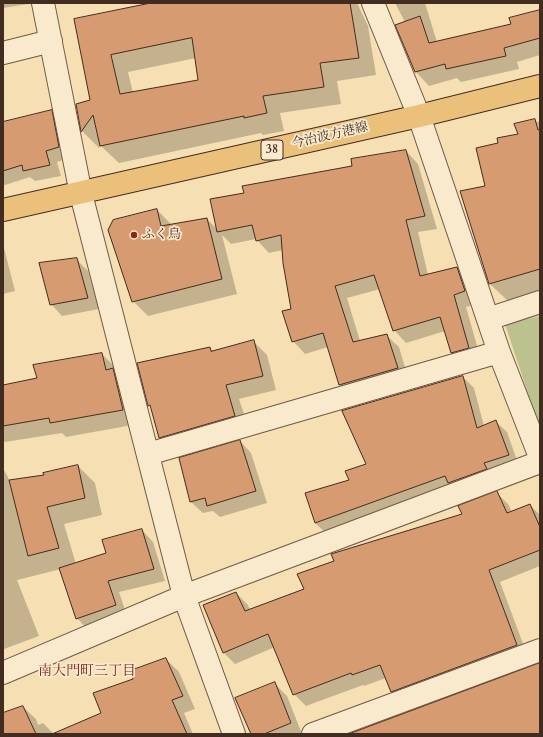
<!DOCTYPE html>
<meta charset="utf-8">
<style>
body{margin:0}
#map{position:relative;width:543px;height:737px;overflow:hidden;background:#f6dfb3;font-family:Cardo,serif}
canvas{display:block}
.frame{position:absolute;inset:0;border:4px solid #422c20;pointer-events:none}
</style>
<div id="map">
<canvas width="543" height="737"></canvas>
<div class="frame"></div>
</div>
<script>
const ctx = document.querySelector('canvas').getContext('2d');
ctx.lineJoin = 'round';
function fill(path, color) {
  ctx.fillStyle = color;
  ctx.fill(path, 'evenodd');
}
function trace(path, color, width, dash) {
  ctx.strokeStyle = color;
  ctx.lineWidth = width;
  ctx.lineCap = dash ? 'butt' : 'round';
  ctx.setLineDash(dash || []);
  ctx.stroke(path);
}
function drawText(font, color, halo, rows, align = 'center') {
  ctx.font = font + ' Cardo,"Noto Serif JP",serif';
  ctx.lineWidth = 3.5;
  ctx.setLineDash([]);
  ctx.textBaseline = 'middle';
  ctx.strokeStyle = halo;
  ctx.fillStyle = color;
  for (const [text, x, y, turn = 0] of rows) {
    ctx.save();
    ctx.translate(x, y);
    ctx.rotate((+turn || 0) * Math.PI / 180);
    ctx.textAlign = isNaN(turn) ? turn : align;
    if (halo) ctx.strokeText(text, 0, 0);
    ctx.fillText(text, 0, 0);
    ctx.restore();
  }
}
const green = new Path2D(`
 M540,316V430L505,324Z`);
const shadow = new Path2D(`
 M3,3H35L3,8Z
 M156,3H357L368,26L376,75L337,81L341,104L280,113L284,131L263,135L261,133L119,163L101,146L99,148L82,131L77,105L91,101L76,19ZM196,58L200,81L133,93L128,72Z
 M395,3H425L437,42L512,25L540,12V55L517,62L519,69L461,82L457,78L429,86L416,72L405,22Z
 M51,111L62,122L69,158L57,162L61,176L35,181L30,177L5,185L3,184V123Z
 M535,120L537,122L540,121V291L508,301L490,284L486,186L500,143L519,134Z
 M406,151L418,164L437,229L418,232L428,275L457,268L469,280L477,304L466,307L481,360L465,365L452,352L445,331L406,343L394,330L380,289L347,298L360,341L386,335L399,347L409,381L353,397L340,385L328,347L305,354L293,341L292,310L283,250L269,253L256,239L231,244L222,235L237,294L148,316L133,301L157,210L172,225L207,219L218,230L245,193Z
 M3,244L15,291L3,294Z
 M76,259L88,271L99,309L62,316L51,304Z
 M253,341L267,355L276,390L239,399L249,429L174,451L160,437L152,408L149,405L209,348L213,351Z
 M102,354L117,369L138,424L66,437L62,433L5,442L3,440V386L38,379Z
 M463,377L474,388L484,426L495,421L507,432L519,466L327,534L315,523L350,481Z
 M240,441L251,453L267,503L220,517L213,511L203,513L191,502L180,459Z
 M78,466L95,483L102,515L64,524L76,564L107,554L142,530L153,542L165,581L119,592L127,616L88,630L77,618L61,569L17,580L39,636L4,649L3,468L10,481L45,476Z
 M497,493L508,504L512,512L530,505L540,515V566L500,582L528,657L403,703L392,691L386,678L364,686L363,685L306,706L294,694L275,647L235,664L224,653L236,593L248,605L250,610L305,590L463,515Z
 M166,659L179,672L195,709L184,713L193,734H54L102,714L134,680Z
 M274,683L287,696L302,734H252Z
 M23,707L36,719L38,725L43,723L54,734H3V714Z`);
const building = new Path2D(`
 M151,3H350L359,58L320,63L324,87L263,96L267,113L244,118V116L100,146L93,115L81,132L76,104L90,100L74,19ZM192,38L198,80L120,94L111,55Z
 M540,10V38L504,48L506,56L446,69L445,64L415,72L395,25L420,16L429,43L511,24L509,18Z
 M52,110L59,147L46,151L50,165L23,171L22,165L3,171V122Z
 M535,119L538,130L540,129V269L489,284L460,191L485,186L476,148L498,143L497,138L518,134L514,124Z
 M406,150L425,216L406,220L420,276L457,267L465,291L454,295L469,348L451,353L440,317L393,331L374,275L335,286L353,342L387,334L398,368L339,385L323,333L292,342L282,311L291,309L283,263L281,235L256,241L252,225L217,232L210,199L244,193L242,186L352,166L351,159Z
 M157,209L161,226L207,218L222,279L132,302L108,230L113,220Z
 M77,258L88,298L50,305L39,263Z
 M254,340L263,376L226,385L235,416L159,438L150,405L148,406L137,363L210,347L211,351Z
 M102,353L106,370L113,368L123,410L50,423L49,418L3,426V385L37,378L33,365Z
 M463,376L477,428L496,420L509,455L484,463L487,469L448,483L445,476L315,523L305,493L349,480L345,471L366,464L342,411Z
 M240,440L256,491L207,506L205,498L190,502L179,458Z
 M78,465L85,498L47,507L59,548L28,556L9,480L44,475L43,473Z
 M497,491L507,513L530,504L540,527V550L489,570L517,645L391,692L380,665L352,675L351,673L293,695L268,634L223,653L203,605L236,592L245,611L304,589L297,574L334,561L331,554L462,514L458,506Z
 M142,529L154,569L108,581L116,605L76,619L59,568L106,553L102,540Z
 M166,658L183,696L172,700L187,734H52L101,713L93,693L133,679L130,671Z
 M540,663V734H349Z
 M275,682L291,723L264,734H251L235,698Z
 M23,706L36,734H3V713Z`);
const minor = new Path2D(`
 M43,3L81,194L184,596L234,734
 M373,3L419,116L499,352L540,457
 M3,53L51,41
 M488,319L540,302
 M148,454L499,352
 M3,673L184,596L540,462
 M313,734L540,650`);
const major = new Path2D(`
 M3,210L419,116L540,86`);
const markers = [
 [134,235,4,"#8f2418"]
];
const shields = [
 [272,150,22]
];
const shieldNames = [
 ["38",272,150]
];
const streetNames = [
 ["今治波方港線",330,136,-13]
];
const poiNames = [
 ["ふく鳥",142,235]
];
const neighbourhoodNames = [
 ["南大門町三丁目",87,672]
];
fill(green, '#bbc28e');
fill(shadow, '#0003');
fill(building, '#d79b71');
trace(building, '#422c20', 1);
trace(minor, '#6f5945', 24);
trace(major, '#422c20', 24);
trace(minor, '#f9eace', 22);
trace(major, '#ebc07a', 22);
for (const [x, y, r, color] of markers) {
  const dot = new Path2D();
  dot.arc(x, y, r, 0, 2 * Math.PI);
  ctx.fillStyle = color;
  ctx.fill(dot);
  trace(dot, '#f9eace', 1.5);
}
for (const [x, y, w] of shields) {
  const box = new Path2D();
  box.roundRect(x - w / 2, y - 10, w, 20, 3);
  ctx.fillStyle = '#f9eace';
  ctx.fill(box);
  trace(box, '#422c20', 1);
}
drawText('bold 12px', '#422c20', null, shieldNames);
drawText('13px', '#422c20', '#f9eace', streetNames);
drawText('13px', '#422c20', '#f9eace', poiNames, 'left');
drawText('14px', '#7a1f14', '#f9eace', neighbourhoodNames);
</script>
